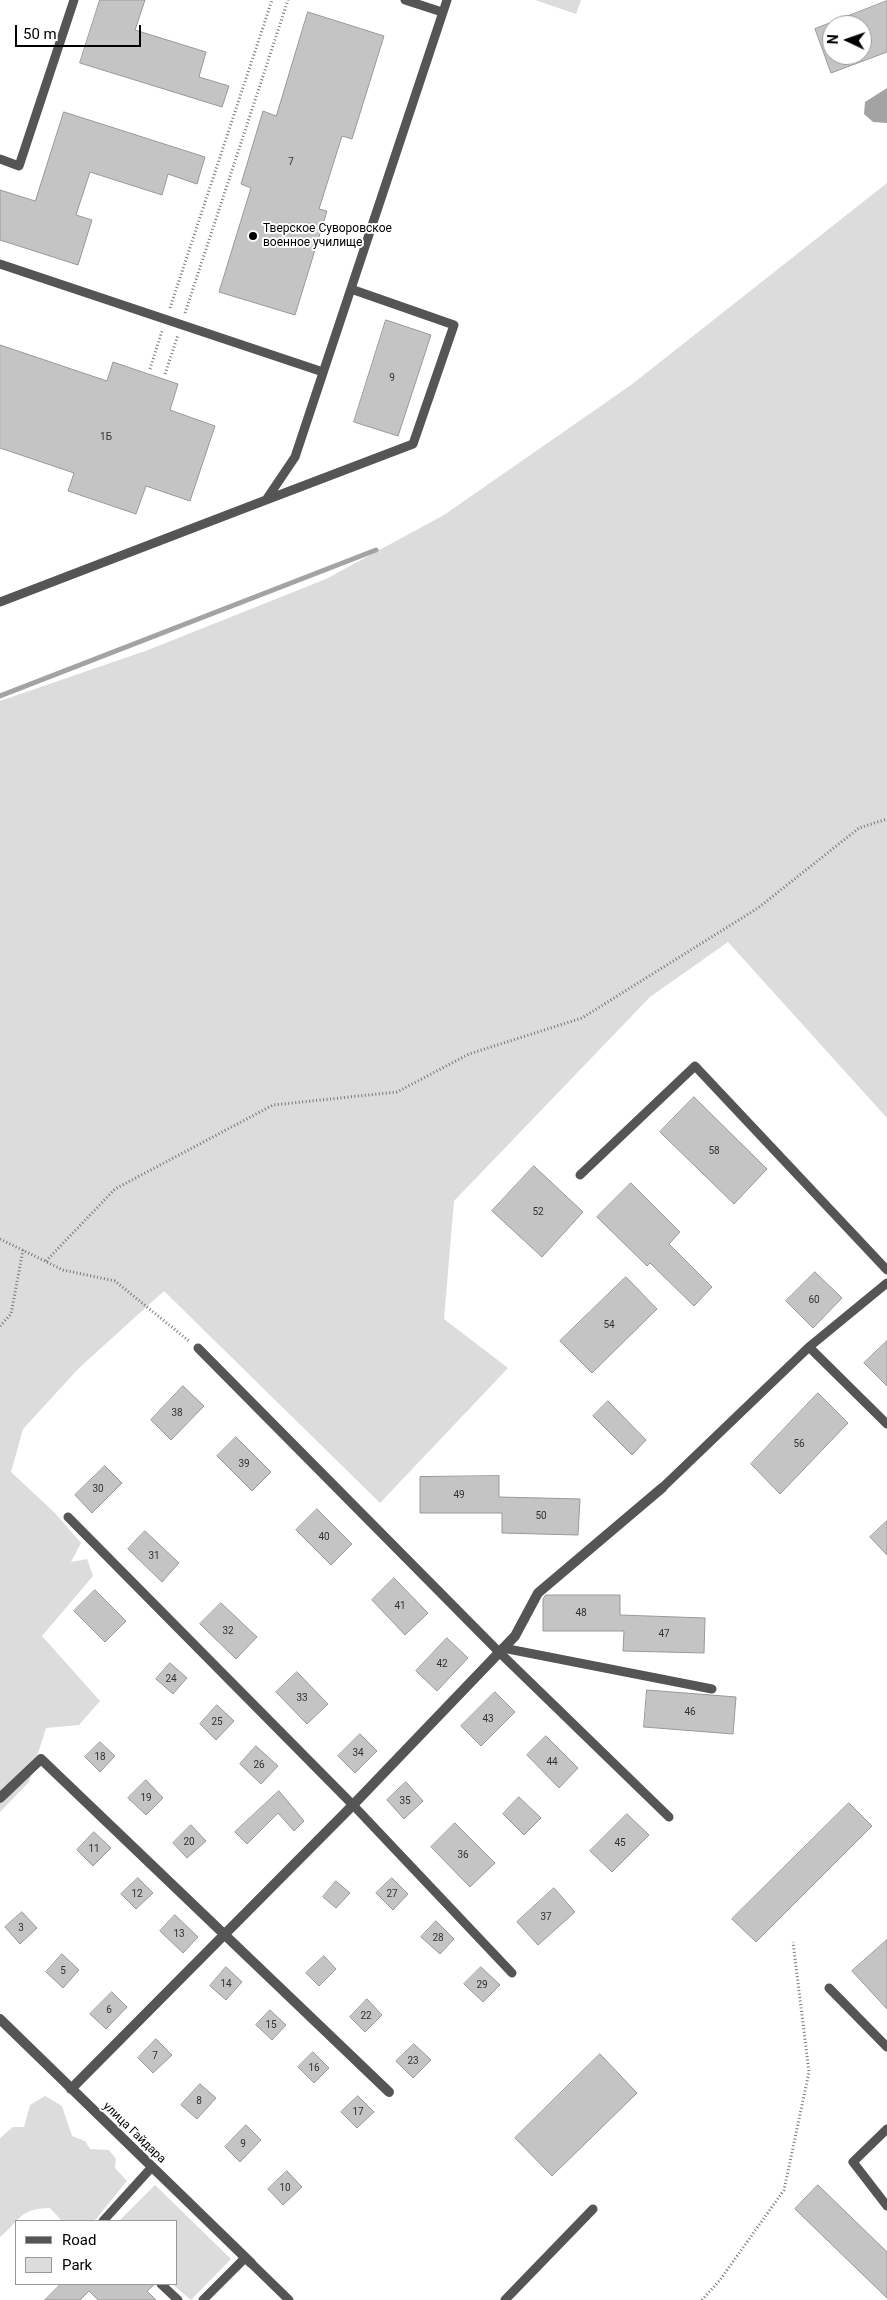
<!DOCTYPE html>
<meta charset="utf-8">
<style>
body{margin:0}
#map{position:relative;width:887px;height:2300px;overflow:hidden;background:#fff;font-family:Roboto,sans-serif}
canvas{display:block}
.legend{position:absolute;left:15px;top:2220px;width:162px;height:65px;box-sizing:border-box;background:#fff;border:1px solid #999;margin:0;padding:6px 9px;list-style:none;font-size:15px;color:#000}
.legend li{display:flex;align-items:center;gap:10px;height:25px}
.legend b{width:25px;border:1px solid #999}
.north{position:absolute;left:822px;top:15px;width:50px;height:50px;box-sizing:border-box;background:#fff;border:1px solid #999;border-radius:50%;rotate:273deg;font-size:14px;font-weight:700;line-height:20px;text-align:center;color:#000}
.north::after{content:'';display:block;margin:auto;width:18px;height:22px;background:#000;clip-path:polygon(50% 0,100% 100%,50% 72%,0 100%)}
.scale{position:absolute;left:15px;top:25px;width:126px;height:22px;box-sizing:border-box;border:2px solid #000;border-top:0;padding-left:6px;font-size:15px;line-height:18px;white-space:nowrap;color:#000;-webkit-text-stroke:4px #fff;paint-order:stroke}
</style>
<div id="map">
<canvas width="887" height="2300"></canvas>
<ul class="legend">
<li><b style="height:6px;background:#555"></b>Road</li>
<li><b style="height:14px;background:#dcdcdc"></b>Park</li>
</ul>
<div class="north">N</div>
<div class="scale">50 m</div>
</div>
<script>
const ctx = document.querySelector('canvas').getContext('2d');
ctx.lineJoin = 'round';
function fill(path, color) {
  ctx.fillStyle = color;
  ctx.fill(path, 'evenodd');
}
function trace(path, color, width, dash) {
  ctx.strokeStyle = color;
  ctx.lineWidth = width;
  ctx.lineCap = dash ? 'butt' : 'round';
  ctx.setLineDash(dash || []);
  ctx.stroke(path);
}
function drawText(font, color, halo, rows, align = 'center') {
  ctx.font = font + ' Roboto,sans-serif';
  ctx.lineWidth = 4;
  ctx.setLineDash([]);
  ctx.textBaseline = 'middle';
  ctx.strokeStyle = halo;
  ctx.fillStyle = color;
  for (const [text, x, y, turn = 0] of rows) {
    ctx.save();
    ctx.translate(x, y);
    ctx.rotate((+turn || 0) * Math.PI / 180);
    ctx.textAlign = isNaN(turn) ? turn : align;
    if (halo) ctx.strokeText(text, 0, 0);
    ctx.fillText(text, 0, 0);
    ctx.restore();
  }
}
const green = new Path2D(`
 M535,0H581L576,14Z
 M887,183V1118L728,942L650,997L454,1201L444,1319L508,1368L380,1503L164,1291L79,1368L23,1429L11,1472L55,1513L81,1543L71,1562L87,1559L93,1576L42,1636L100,1701L79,1725L46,1728L29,1782L0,1812V701L148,650L326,579L444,515L631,385Z
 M45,2096L62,2106L72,2136L85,2141L90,2149L109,2150L116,2159L115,2168L127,2181L96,2219L91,2221H62L50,2208C18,2209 21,2220 0,2237V2138L13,2127H24L30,2105Z
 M155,2185L231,2259L191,2300L172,2284H176V2221H119Z`);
const water = new Path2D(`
 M887,88V123L873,122L864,114L865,102Z`);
const stream = new Path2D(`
 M0,696L376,550`);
const building = new Path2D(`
 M100,0H145L135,30L206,52L199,77L229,86L222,107L80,63Z
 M887,1V52L831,73L815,29ZM832,25H862V55H832Z
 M308,12L384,36L352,139L342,136L319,209L327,211L295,315L219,292L251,188L241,184L263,111L276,116Z
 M64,112L205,157L197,184L168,174L162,195L90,172L76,215L92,220L78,265L0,240V190L35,201Z
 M386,320L431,335L398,436L354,422Z
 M0,345L107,381L113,362L178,384L170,410L215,426L190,501L146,486L136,514L68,491L74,473L0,448Z
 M694,1097L767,1169L734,1204L660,1132Z
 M534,1166L583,1212L542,1257L492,1211Z
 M631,1183L680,1232L669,1244L712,1287L694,1306L650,1263L647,1266L597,1217Z
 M815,1272L842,1298L813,1328L786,1301Z
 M626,1277L657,1309L592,1373L560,1341Z
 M887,1341V1386L864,1363Z
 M183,1386L204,1406L171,1440L151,1420Z
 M818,1393L848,1423L780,1494L751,1464Z
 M608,1401L646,1440L632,1455L593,1416Z
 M236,1437L271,1472L252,1491L217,1456Z
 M105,1466L122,1483L92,1513L75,1495Z
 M499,1476V1497L580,1499L578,1535L502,1533V1513H420V1477Z
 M317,1509L352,1544L331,1565L296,1530Z
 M887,1521V1555L870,1537Z
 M145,1531L179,1563L162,1582L128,1549Z
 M394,1578L428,1613L405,1635L372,1600Z
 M95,1590L126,1621L105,1642L74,1611Z
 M546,1595H620V1615L705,1618L704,1653L623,1651L624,1631H543V1599Z
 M221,1603L257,1637L236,1659L200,1624Z
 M447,1638L468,1658L437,1691L416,1671Z
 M170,1663L187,1678L173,1694L156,1679Z
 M297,1672L328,1704L307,1724L276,1692Z
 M647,1690L736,1697L733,1734L644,1727Z
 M495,1692L515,1712L481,1746L461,1726Z
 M217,1705L234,1721L216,1740L200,1724Z
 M360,1734L377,1751L355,1773L338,1756Z
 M546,1736L578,1768L559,1788L527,1755Z
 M100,1742L115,1756L100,1772L85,1757Z
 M256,1746L278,1766L261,1784L240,1764Z
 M146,1780L163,1798L146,1815L128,1798Z
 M406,1782L423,1801L404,1819L387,1800Z
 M279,1791L304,1821L294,1831L278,1813L247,1844L235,1832Z
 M519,1797L541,1818L524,1835L503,1814Z
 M849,1803L872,1826L756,1942L732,1919Z
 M627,1814L649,1835L612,1872L590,1851Z
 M455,1823L495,1863L470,1887L431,1847Z
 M191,1825L206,1841L187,1858L173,1843Z
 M94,1832L111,1848L93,1866L77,1850Z
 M138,1878L153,1893L136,1909L121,1894Z
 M392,1878L408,1894L393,1910L376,1893Z
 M336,1881L350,1893L336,1908L323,1897Z
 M554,1888L575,1912L538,1945L517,1922Z
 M22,1912L37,1928L20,1944L5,1927Z
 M175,1915L198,1937L183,1953L160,1931Z
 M436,1921L454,1939L440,1954L421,1937Z
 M887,1940V2009L852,1971Z
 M62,1954L79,1970L63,1988L46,1972Z
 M324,1956L336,1969L319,1986L306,1973Z
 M226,1967L242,1982L226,2000L210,1986Z
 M481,1967L500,1985L483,2002L464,1984Z
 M112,1992L127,2007L106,2029L90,2014Z
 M367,1999L382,2015L365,2032L350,2017Z
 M270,2010L286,2025L272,2040L256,2025Z
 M156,2039L172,2055L153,2073L138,2058Z
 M414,2044L431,2060L413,2078L396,2061Z
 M313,2052L329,2068L314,2083L298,2067Z
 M600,2054L637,2093L552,2176L515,2138Z
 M200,2084L216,2098L197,2119L181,2105Z
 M358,2096L374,2112L357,2128L341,2112Z
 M246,2125L261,2140L240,2162L225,2147Z
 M287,2171L302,2187L283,2205L268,2189Z
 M818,2185L887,2252V2298L795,2209Z
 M61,2284H155L147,2291L156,2300H98L89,2291L80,2300H45Z`);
const path = new Path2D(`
 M170,308L272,0
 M185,313L288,0
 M150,369L162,331
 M165,374L178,335
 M0,1239L63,1270L115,1281L189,1341
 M46,1261L115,1189L273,1105L397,1092L469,1054L582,1018L758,908L859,828L887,819
 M0,1326L11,1314L23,1250
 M702,2300L720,2280L784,2190L809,2072L793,1942`);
const service = new Path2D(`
 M405,0L442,12
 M0,159L19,166L74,0
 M0,264L323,372
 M266,500L413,444L454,325L351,289
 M0,602L266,500L295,457L447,0
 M580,1175L695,1066L887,1270
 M809,1347L887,1283
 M198,1348L499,1652L669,1817
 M662,1488L809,1347L887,1424
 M68,1517L353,1805L512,1973
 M503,1648L712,1689
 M829,1988L887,2047
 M887,2129L853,2162L887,2206
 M103,2221L151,2168
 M251,2263L289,2300
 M161,2284L178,2300
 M203,2300L245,2258
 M505,2300L593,2209`);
const minor = new Path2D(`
 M0,1798L41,1759L389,2092
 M0,2019L251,2263
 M71,2089L353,1805L515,1636L538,1593L662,1488`);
const markers = [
 [253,236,5,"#000"]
];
const numberNames = [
 ["7",291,162],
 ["9",392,378],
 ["1Б",106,437],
 ["58",714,1151],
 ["52",538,1212],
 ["60",814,1300],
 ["54",609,1325],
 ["38",177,1413],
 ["56",799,1444],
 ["39",244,1464],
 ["30",98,1489],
 ["49",459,1495],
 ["50",541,1516],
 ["40",324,1537],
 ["31",154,1556],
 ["41",400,1606],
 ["48",581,1613],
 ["32",228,1631],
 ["47",664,1634],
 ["42",442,1664],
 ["24",171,1679],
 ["33",302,1698],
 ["46",690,1712],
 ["43",488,1719],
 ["25",217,1722],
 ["34",358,1753],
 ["18",100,1757],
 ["44",552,1762],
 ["26",259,1765],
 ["19",146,1798],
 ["35",405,1801],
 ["20",189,1842],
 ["45",620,1843],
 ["11",94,1849],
 ["36",463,1855],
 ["12",137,1894],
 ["27",392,1894],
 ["37",546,1917],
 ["3",21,1928],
 ["13",179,1934],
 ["28",438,1938],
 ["5",63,1971],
 ["14",226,1984],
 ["29",482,1985],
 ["6",109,2010],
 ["22",366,2016],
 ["15",271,2025],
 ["7",155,2056],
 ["23",413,2061],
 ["16",314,2068],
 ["8",199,2101],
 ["17",358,2112],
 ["9",243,2144],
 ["10",285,2188]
];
const poiNames = [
 ["Тверское Суворовское",263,229],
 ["военное училище",263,243]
];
const streetNames = [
 ["улица Гайдара",134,2133,44]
];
fill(green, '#dcdcdc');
fill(water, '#a3a3a3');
trace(stream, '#a3a3a3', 5);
fill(building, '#c4c4c4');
trace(building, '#999', 1);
trace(path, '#777', 3, [1, 2.5]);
trace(service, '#555', 9);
trace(minor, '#555', 10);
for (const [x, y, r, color] of markers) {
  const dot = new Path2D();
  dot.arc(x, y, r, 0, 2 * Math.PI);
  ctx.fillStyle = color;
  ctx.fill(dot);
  trace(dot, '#fff', 2);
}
drawText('10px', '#313131', null, numberNames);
drawText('12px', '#000', '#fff', poiNames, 'left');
drawText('12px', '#000', '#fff', streetNames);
</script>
